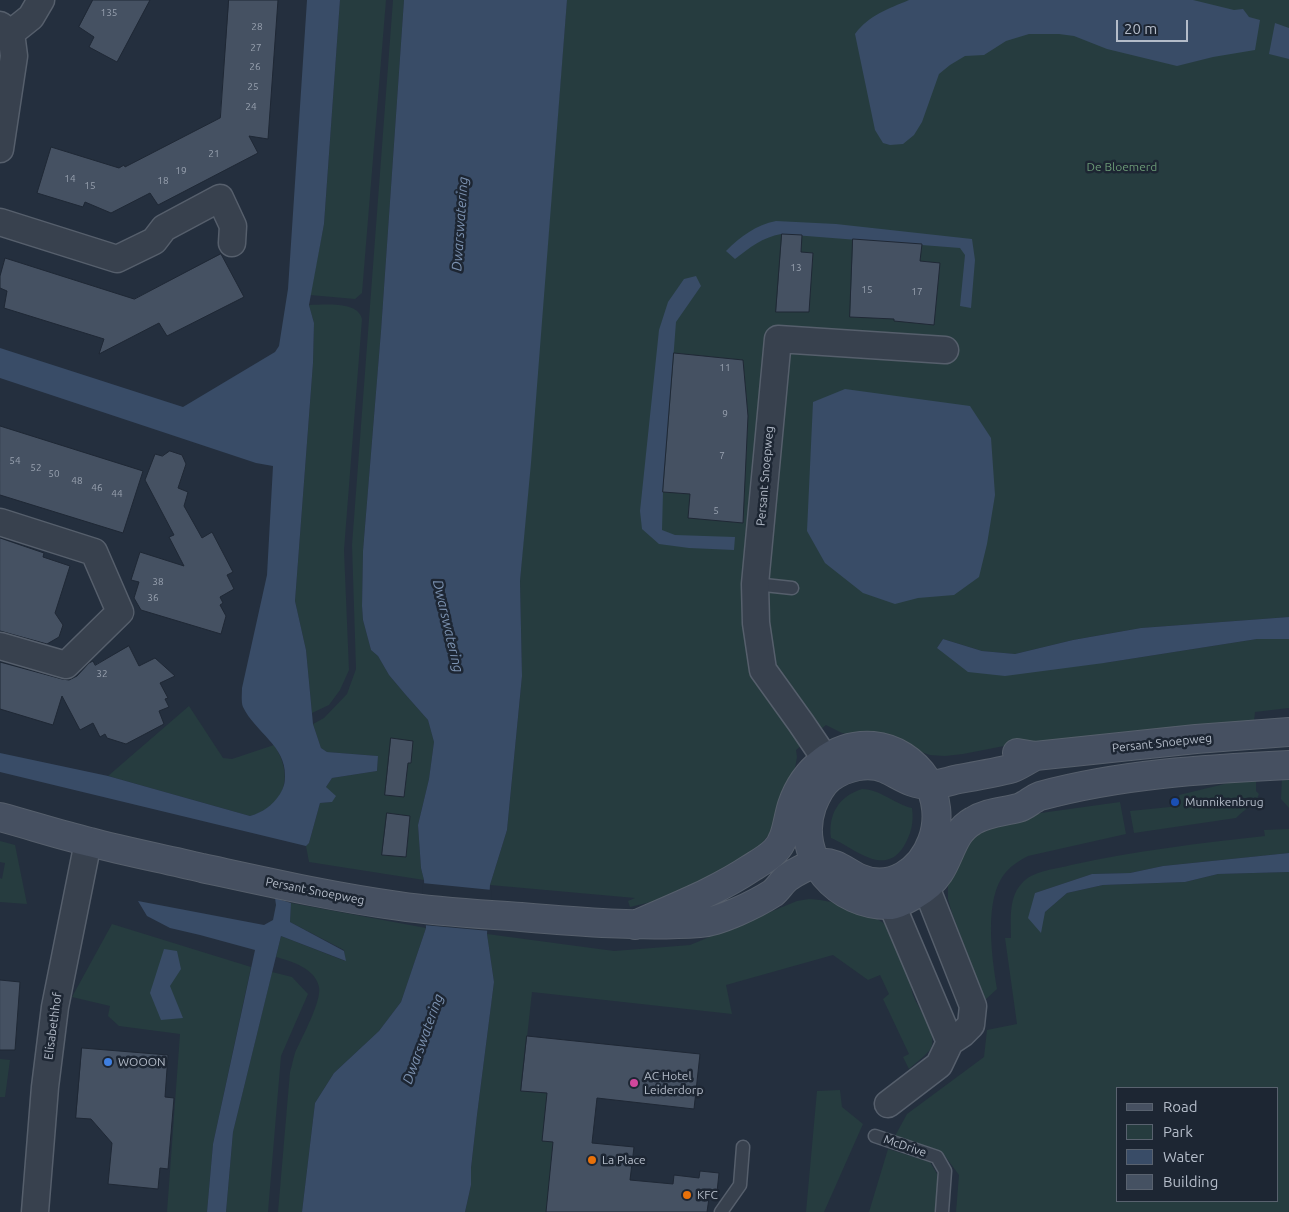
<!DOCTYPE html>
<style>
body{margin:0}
#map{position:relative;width:1289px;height:1212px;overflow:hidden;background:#242f3e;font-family:Ubuntu,sans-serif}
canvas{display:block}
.legend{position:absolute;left:1116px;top:1087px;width:162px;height:115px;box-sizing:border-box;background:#1d2633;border:1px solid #59626f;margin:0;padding:6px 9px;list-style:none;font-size:15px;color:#b4bcc9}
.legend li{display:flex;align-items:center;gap:10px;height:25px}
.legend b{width:25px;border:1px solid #59626f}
.scale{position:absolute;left:1116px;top:20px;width:72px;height:22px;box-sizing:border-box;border:2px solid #b4bcc9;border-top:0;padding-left:6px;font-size:15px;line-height:18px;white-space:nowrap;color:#b4bcc9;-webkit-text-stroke:4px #1d2633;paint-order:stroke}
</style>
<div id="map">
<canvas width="1289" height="1212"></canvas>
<ul class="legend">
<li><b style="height:6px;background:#465061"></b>Road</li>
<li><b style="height:14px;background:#263c3f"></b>Park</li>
<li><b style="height:14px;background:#394c67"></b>Water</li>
<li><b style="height:14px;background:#455162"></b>Building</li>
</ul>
<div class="scale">20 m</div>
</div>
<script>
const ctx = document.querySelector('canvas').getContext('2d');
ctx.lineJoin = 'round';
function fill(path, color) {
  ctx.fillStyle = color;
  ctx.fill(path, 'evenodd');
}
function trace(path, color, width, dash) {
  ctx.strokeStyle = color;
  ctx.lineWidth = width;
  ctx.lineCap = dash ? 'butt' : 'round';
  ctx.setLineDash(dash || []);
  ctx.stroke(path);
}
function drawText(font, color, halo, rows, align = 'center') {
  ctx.font = font + ' Ubuntu,sans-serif';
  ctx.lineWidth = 5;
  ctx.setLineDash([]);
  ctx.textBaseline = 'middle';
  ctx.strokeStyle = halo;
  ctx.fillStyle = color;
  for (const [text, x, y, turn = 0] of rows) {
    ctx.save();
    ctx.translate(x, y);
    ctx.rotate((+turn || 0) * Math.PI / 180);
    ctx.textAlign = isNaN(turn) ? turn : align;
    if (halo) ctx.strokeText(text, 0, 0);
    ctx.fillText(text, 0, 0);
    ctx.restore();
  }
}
const green = new Path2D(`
 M340,0H386L362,293L355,299L310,295L324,224Z
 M393,0H404L381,331L363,551L362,606L363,620L371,650L378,656L389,675L405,694L428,720L434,742L429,779L418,825L421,868L424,880L309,862L306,846L309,843L320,803L332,802L326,787L332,778L377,771L378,756L327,752L321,748L313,724L324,718L347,694L356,669L352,545Z
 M567,0H1289V617L1141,628L1073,640L1015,654L982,651L943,639L937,648L1104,663L1257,639H1289V708L1255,712L1254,721L1045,741L1004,746L963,754L945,756L930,755L880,738L842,733L826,725L796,750L797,757L794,774L774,827L756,852L672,897L630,907L628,901L635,898L490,885L507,830L522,676L520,581Z
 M309,305C324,305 358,301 362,319L344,550L349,670L340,690L329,705L312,713L306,650L295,601L313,363L314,323Z
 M189,706L223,758L232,759L274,745C294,775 286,806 250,816L108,776Z
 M1282,776H1289V808L1281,799Z
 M1249,778H1256V791L1259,794C1255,806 1244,809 1236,818L1134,833L1130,811L1180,806L1179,795Z
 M862,789C880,789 894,804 912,808C914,823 911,834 904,846C884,878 855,848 831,838C828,814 839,796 862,789Z
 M1120,802L1126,834L1028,856C1020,860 1012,865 1006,872C983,898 992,957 997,989L985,1000L952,913L948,899V886L953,866L971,840L979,833L1012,817Z
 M1289,829V853L1163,866L1130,873L1092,874L1035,893L1045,912L1067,893L1103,885L1185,882L1218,874L1289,872V1212H956L959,1175L942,1152L895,1136L907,1114L984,1057L987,1030L1017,1024L1005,938H1011C1011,918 1008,896 1024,881C1036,870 1057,869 1071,865C1135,851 1200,843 1265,836L1264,830ZM1118,1088H1278V1201H1118Z
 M0,841L15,845L27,904L0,902V878L2,879L5,863L0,862Z
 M809,899C841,901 889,915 905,947C912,961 908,980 913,995C918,1008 938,1035 931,1048C928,1054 914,1064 909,1069L903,1057L909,1054L883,999L889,994L880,975L868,980L833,955L726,985L732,1014L532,992L521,1091L556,1094L546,1103L542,1141L553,1142L546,1212H465L471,1185V1168L477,1115L494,982L487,934L614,951L690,945L797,901Z
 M291,903L426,928L401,1002L379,1031L334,1073L315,1103L302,1212H278L290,1072C292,1066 293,1059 295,1053C301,1039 322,1001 319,987C315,968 291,961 276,957L281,936L345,961L344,950L290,922Z
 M112,924L251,967L213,1144L207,1212H167L180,1034L119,1026L108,1016L110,1006L72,997Z
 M272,972L292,977L308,994L281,1056L268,1212H226L233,1132Z
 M0,1059L10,1060L5,1097H0Z
 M840,1090L842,1107L863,1124L824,1212H806L817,1091Z
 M888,1149L930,1162L940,1179L935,1212H869Z`);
const water = new Path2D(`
 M307,0H340L324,224L309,305L314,323L313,363L295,601L306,650L313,724L321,748L327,752L378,756L377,771L332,778L326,787L336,796L332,802L320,803L309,843L306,846L0,772V753L108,776L250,816C263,812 272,806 280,794C284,787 285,783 285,776C286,746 255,732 243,707C241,702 242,693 242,688L267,575L273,466L256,463L0,378V348L183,407L275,352L279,346L288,289Z
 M404,0H567L531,463L520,581L522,676L507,830L490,885L487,934L494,982L477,1115L471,1168V1185L465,1212H302L315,1103L334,1073L379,1031L401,1002L426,928L424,880L421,868L418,825L429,779L434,742L428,720L405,694L389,675L378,656L371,650L363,620L362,606L363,551L381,331Z
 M909,0H1193L1234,10L1243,9L1249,17L1260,20L1255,50L1213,57L1177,66L1107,49L1074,36L1059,34H1029L1006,41L984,55L965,56L950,65L939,74L922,122L914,135L903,144L890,145L883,143L875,130L855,34C869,15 888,9 909,0Z
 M1275,23L1289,28V59L1269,54Z
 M776,221L836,224L972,239L975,260L971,308L960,306L965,255L960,248L781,234C763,237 749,248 735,259L726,251C741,236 756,225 776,221Z
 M696,276L701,286L676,322L663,492L662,530L675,535L735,537L734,550L689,548L659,544L642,529L640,511L659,330L668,302L684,279Z
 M845,389L970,406L991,438L995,495L987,544L979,577L954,595L918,598L895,604L863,593L825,563L807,531L813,402Z
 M1289,617V639H1257L1104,663L1005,676L968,672L937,648L943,639L982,651L1015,654L1073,640L1141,628Z
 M1289,853V872L1218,874L1185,882L1103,885L1067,893L1045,912L1041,933L1028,918L1035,893L1092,874L1130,873L1163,866Z
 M275,898L291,903L290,922L344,951L346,961L281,936L233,1132L226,1212H207L213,1144L255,950L200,935L170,928L147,916L138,901L264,925L273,920L276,905Z
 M164,949L177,951L181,969L170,986L183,1018L161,1020L150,993Z`);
const pier = new Path2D(`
 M422,883L492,890L490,931L423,925Z`);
const building = new Path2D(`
 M93,0H150L117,62L89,47L94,37L79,27Z
 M229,0H278L268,139L249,136L258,153L158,205L150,193L111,213L85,202L83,207L37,193L51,147L119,168L124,165L125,167L220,118Z
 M782,234L802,235L801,252L813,253L809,312H776Z
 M853,239L922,244L920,261L940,263L934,325L894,321V319L850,317Z
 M221,254L244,297L167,336L159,323L99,354L104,339L4,308L7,291L0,288V276L5,258L134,299Z
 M674,353L743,360L748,416L743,523L688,518L690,494L663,492Z
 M0,426L143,471L123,533L0,495Z
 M170,451L182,455L186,464L178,488L188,492L184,506L202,538L212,532L233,572L227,575L234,589L220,597L223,603L220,605L226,616L221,634L141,610L134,598L139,582L131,580L140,552L184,566L169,537L174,535L145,480L155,454L162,456Z
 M0,538L44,553L43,557L70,566L55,613L63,625L59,637L47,644L0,631Z
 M129,646L139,666L155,658L175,676L160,683L168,698L165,699L169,707L159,711L164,724L126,744L107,738L105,734L100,737L93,723L80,730L62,696L53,725L0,709V662L62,679L69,680L77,676L89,663L93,661L95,665Z
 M391,738L413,741L411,763H408L404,797L385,795Z
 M387,813L410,816L406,857L382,855Z
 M0,980L20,982L15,1050H0Z
 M527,1036L700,1054L694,1109L597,1098L592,1143L634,1147L630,1180L673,1184L674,1175L699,1178L700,1171L719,1173L717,1192L710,1191L707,1212H546L553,1142L542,1141L547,1093L521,1091Z
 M82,1048L168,1055L165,1097L174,1098L168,1169L160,1168L158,1189L108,1184L112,1143L91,1119L76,1118Z`);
const service = new Path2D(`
 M755,584L792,588
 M875,1136L937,1157L945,1171L942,1212
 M721,1212L740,1185L743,1147`);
const minor = new Path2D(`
 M0,25L11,33L14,56L0,149
 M11,33L31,17L41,0
 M0,222L117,259L154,241L164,228L220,198L233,226L232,243
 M0,522L94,552L120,612L66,665L0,646
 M824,760L820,751L801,723L763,670L756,623L755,584L778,339L945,350
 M892,905L950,1042
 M888,1104L939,1065L950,1042L962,1034L971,1025L973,1006L926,887
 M35,1212L45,1087L55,1007L88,842`);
const secondary = new Path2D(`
 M1017,753L1035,756L1196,739L1289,732
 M1035,756C1028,760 1020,765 1013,768C995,773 976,776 959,779C949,781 939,785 929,785C912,785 901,776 886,769C868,761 845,767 830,778C821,785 816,796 812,806C794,858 838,907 891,905C899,904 907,899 914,895C923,890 933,882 939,873C951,855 953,832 973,821C987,812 1003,812 1018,808C1026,806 1032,799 1040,796C1121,774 1206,769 1289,765
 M0,817C30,825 60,835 90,842C127,852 165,859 202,868C267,882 333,897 399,906C439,912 481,914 521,917C580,922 641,927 700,923C719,922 756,904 773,893C778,889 782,882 787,878C795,872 810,864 820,863C835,861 846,872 859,878C891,892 921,871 932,841C940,820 937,797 926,779C914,761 895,748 873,746C835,743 804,770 792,805C787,820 787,839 775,851C768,858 759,863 751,868C715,892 675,907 635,925`);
const markers = [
 [1175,802,5,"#1a4fb4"],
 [108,1062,5,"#3f7fe0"],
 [634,1083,5,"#d1479c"],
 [592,1160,5,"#e8710a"],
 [687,1195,5,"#e8710a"]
];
const numberNames = [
 ["135",109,13],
 ["28",257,27],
 ["27",256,48],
 ["26",255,67],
 ["25",253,87],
 ["24",251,107],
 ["21",214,154],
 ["19",181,171],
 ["14",70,179],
 ["18",163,181],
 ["15",90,186],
 ["13",796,268],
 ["15",867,290],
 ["17",917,292],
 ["11",725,368],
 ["9",725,414],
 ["7",722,456],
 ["54",15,461],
 ["52",36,468],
 ["50",54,474],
 ["48",77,481],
 ["46",97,488],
 ["44",117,494],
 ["5",716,511],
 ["38",158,582],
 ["36",153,598],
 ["32",102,674]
];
const parkNames = [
 ["De Bloemerd",1122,167]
];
const streetNames = [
 ["Persant Snoepweg",765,476,-85],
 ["Persant Snoepweg",1162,743,-6],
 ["Persant Snoepweg",315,891,11],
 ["Elisabethhof",53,1026,-82],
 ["McDrive",905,1146,19]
];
const poiNames = [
 ["Munnikenbrug",1185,802],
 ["WOOON",118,1062],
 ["AC Hotel",644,1076],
 ["Leiderdorp",644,1090],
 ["La Place",602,1160],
 ["KFC",697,1195]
];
const waterNames = [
 ["Dwarswatering",460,224,-86],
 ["Dwarswatering",448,626,77],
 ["Dwarswatering",423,1039,-70]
];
fill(green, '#263c3f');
fill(water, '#394c67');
fill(pier, '#242f3e');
fill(building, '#455162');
trace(building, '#1f2835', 1);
trace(service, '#565f6c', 15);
trace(minor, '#565f6c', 29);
trace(secondary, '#565f6c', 30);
trace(service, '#38414e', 12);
trace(minor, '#38414e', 26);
trace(secondary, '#465061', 28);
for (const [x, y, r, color] of markers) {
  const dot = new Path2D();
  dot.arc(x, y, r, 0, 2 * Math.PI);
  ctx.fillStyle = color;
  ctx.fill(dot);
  trace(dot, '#1d2633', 2);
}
drawText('10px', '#98a1af', null, numberNames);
drawText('12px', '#6b9a76', '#1d2633', parkNames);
drawText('12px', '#b4bcc9', '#1d2633', streetNames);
drawText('12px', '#b4bcc9', '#1d2633', poiNames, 'left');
drawText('italic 14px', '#7c92b1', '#1d2633', waterNames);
</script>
